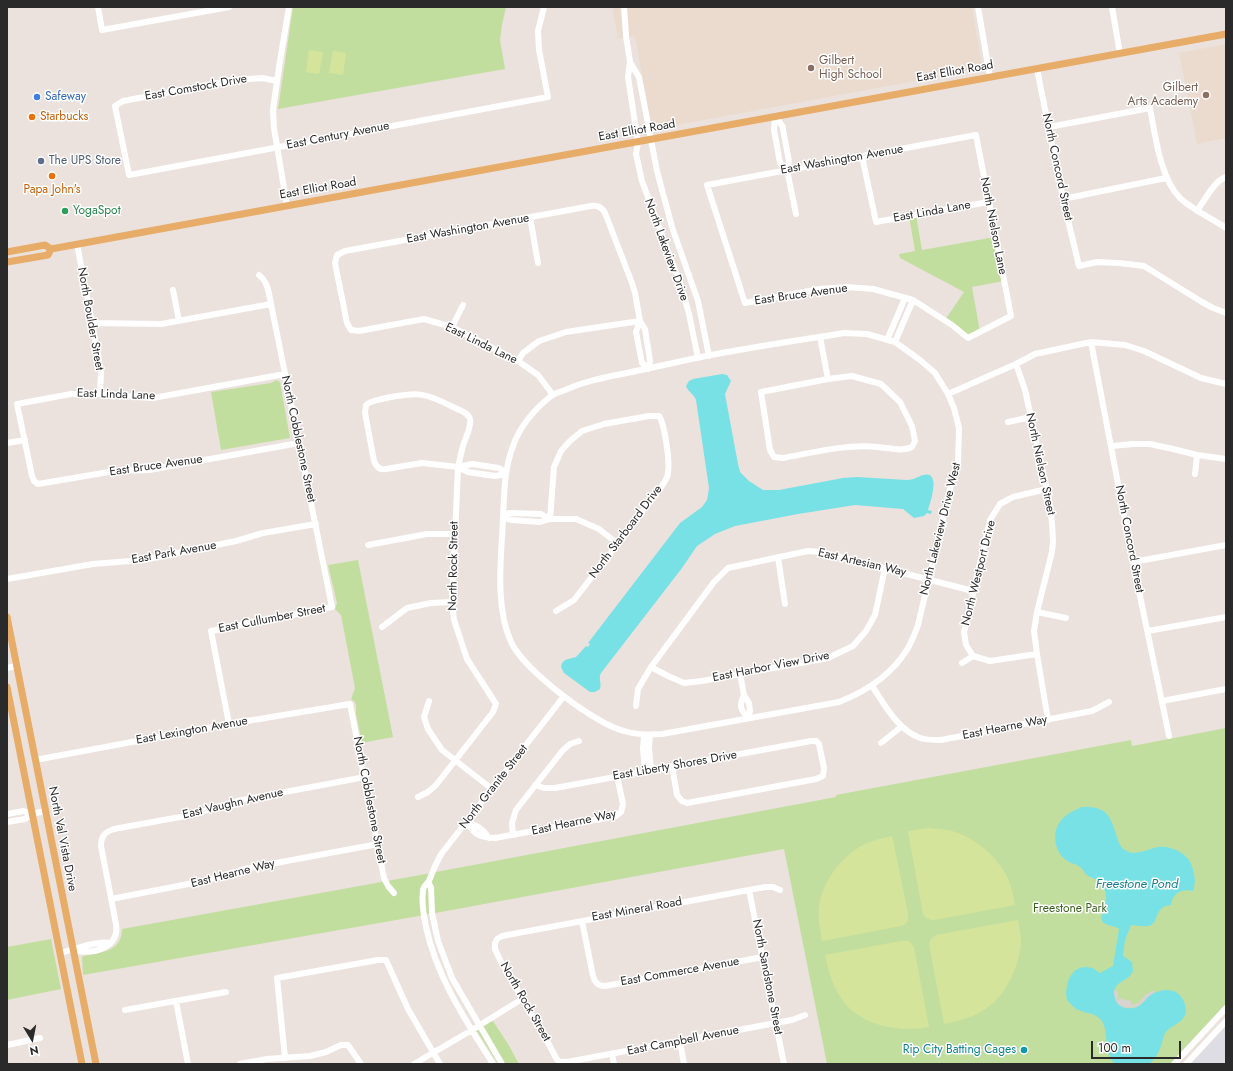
<!DOCTYPE html>
<style>
body{margin:0}
#map{position:relative;width:1233px;height:1071px;overflow:hidden;background:#ebe2dd;font-family:Jost,sans-serif}
canvas{display:block}
.frame{position:absolute;inset:0;border:8px solid #2a2a2a;pointer-events:none}
.north{position:absolute;left:12px;top:1019px;width:40px;height:40px;-webkit-text-stroke:3px #fff;paint-order:stroke;rotate:170deg;font-size:11px;font-weight:700;line-height:16px;text-align:center;color:#2a2a2a}
.north::after{content:'';display:block;margin:auto;width:14px;height:18px;background:#2a2a2a;clip-path:polygon(50% 0,100% 100%,50% 72%,0 100%)}
.scale{position:absolute;left:1091px;top:1041px;width:90px;height:18px;box-sizing:border-box;border:2px solid #2a2a2a;border-top:0;padding-left:5px;font-size:12px;line-height:14px;white-space:nowrap;color:#2a2a2a;-webkit-text-stroke:3px #fff;paint-order:stroke}
</style>
<div id="map">
<canvas width="1233" height="1071"></canvas>
<div class="frame"></div>
<div class="north">N</div>
<div class="scale">100 m</div>
</div>
<script>
const ctx = document.querySelector('canvas').getContext('2d');
ctx.lineJoin = 'round';
function fill(path, color) {
  ctx.fillStyle = color;
  ctx.fill(path, 'evenodd');
}
function trace(path, color, width, dash) {
  ctx.strokeStyle = color;
  ctx.lineWidth = width;
  ctx.lineCap = dash ? 'butt' : 'round';
  ctx.setLineDash(dash || []);
  ctx.stroke(path);
}
function drawText(font, color, halo, rows, align = 'center') {
  ctx.font = font + ' Jost,sans-serif';
  ctx.lineWidth = 3;
  ctx.setLineDash([]);
  ctx.textBaseline = 'middle';
  ctx.strokeStyle = halo;
  ctx.fillStyle = color;
  for (const [text, x, y, turn = 0] of rows) {
    ctx.save();
    ctx.translate(x, y);
    ctx.rotate((+turn || 0) * Math.PI / 180);
    ctx.textAlign = isNaN(turn) ? turn : align;
    if (halo) ctx.strokeText(text, 0, 0);
    ctx.fillText(text, 0, 0);
    ctx.restore();
  }
}
const industrial = new Path2D(`
 M1226,1026V1064H1191Z`);
const education = new Path2D(`
 M612,7H972L982,66L979,70L955,72L938,75L926,79L655,129L651,126L635,36L618,39Z
 M1226,44V138L1197,144L1179,53Z`);
const green = new Path2D(`
 M293,7H506L502,25L500,40L505,69L278,109Z
 M916,215L922,250L995,237L1004,281L972,287L980,332L968,338L945,320L964,292L900,258L899,254L915,251L909,216Z
 M276,380L280,382L290,438L221,450L211,392L271,383Z
 M358,560L393,737L362,743L356,714V705L355,702L351,699L355,688L341,615L335,609L337,603L328,565Z
 M1226,728V1004L1171,1064H827L784,849L419,916L83,975L82,957L84,956C101,952 122,952 122,929L420,875L836,797V795L1131,740L1132,746Z
 M51,939L61,989L7,1000V947Z
 M491,1018L508,1044L519,1064H498L475,1028Z`);
const pitch = new Path2D(`
 M309,50L323,52L319,74L306,72Z
 M333,51L346,53L343,75L329,73Z
 M928,828C938,829 949,829 958,833C978,841 996,856 1006,875C1011,884 1013,894 1015,905L934,920C929,920 926,918 923,914L908,831Z
 M892,836L908,913C909,921 908,923 901,926L822,941C820,928 817,914 820,901C825,878 844,854 865,844C874,840 883,838 892,836Z
 M1018,920C1019,927 1021,934 1021,941C1020,965 1006,995 987,1008C974,1017 959,1021 944,1024L929,944L931,939L936,935Z
 M901,941C908,940 911,941 914,948L929,1027C896,1033 855,1025 838,993C831,981 828,968 825,955Z`);
const plaza = new Path2D(`
 M1114,990L1118,992V1000L1121,998L1125,1000L1131,1001L1132,1005L1138,1003L1145,995L1153,990L1154,993L1137,1007L1126,1008L1120,1006L1116,1002L1114,998Z`);
const water = new Path2D(`
 M722,374L727,375L731,381L725,394L738,464L740,472L749,481L763,490H779L843,478L857,477L907,480C913,480 917,477 923,475C942,470 930,503 928,510L932,511L931,514L927,513L924,516L914,518L903,509L855,505L798,514L735,526L715,534L697,546L682,568L601,673C598,679 602,682 600,689L595,692H590L564,673L561,667L562,663L565,660L576,657L586,646L588,647L590,644L588,643L680,523L702,507L707,500L709,488L696,400C694,394 688,392 686,386L689,381L693,379Z
 M1082,807C1108,806 1110,816 1117,837C1119,843 1120,847 1125,850C1135,857 1147,849 1158,847C1167,846 1177,849 1184,855C1188,858 1191,862 1192,867C1195,875 1196,883 1193,891C1182,888 1172,893 1171,905C1153,906 1160,924 1148,926C1142,927 1136,925 1131,925L1125,940L1123,956L1132,962L1133,971C1128,983 1110,981 1115,998C1117,1008 1129,1010 1137,1007C1142,1005 1145,1000 1148,997C1160,988 1178,986 1184,1002C1186,1006 1187,1013 1184,1017C1180,1024 1170,1026 1166,1032C1163,1035 1163,1040 1162,1043C1159,1052 1156,1058 1149,1064H1115C1103,1053 1109,1036 1103,1023C1097,1012 1086,1014 1076,1009C1073,1007 1070,1003 1067,1000C1064,985 1071,962 1092,968C1095,969 1098,972 1100,973L1113,966L1119,929C1114,925 1107,927 1102,921C1099,910 1111,903 1104,889C1100,881 1095,879 1088,876C1084,874 1084,869 1080,867C1077,864 1073,864 1069,862C1058,856 1053,843 1056,830C1060,817 1070,812 1082,807Z`);
const minor = new Path2D(`
 M98,7L102,30L229,7
 M624,7L626,36L630,62L628,77L638,142L636,154L642,181L681,286L689,314L698,358
 M978,7L990,77
 M1112,7L1120,54
 M630,62L639,77L657,171L672,227L698,301L709,356
 M1037,69L1063,199L1079,266L1097,262L1119,263L1144,266L1202,302L1213,308L1226,313
 M277,81L262,78L235,80L123,101L115,106L129,175L548,97L539,50L538,31L544,7
 M775,116L783,127V130L789,161L787,170L796,214
 M775,116L774,130L780,163L787,170
 M1049,127L1150,108C1155,134 1160,178 1180,198C1193,210 1211,218 1226,228
 M976,135L1011,316L968,338L952,325L913,300L873,289L847,287L820,289L745,303L707,185Z
 M862,156L876,222L988,202
 M1063,199L1166,178
 M287,206L274,128L273,110L279,67L289,7
 M1197,211C1204,201 1215,180 1226,177
 M530,217L538,263
 M77,244L101,371L100,394
 M173,290L179,321
 M91,323L161,324L271,304
 M452,327L463,305
 M844,333L867,334L895,342L920,360L935,373L948,394L954,408L959,428L958,462L953,476L918,625C915,633 912,641 908,648C892,675 867,691 839,702L662,734C649,735 637,735 624,731C595,724 524,670 511,642C495,607 501,558 503,520C504,495 504,470 513,446C520,426 535,409 551,396C555,393 560,392 565,390C589,379 615,376 641,370C659,366 677,362 696,358C745,348 795,341 844,333Z
 M820,337L828,379
 M887,340L905,298
 M895,342L913,300
 M1091,342L1133,562L1169,736
 M518,361L523,353L539,341L566,332L640,321
 M1016,364L1025,390L1049,499L1052,523L1053,541L1052,552L1037,612L1034,631L1037,654L1048,720
 M285,374L153,398L100,394H71L17,404L32,476L34,481L38,484L115,471L149,470L299,443
 M852,376L881,384L900,402L912,426L915,441L912,447C902,452 889,448 878,447C845,444 816,452 783,458L774,457L770,450L761,392L828,379Z
 M948,394L1016,364L1035,354L1091,342L1125,345L1144,351L1201,378L1226,384
 M553,395L538,375L518,361L452,327L424,319L359,331L351,330L347,323L335,263L337,255L345,251L591,206C597,205 602,207 605,213L632,283L635,293L640,321L645,329L650,361L648,369L642,363L636,332L640,321
 M1008,422L1031,417
 M7,443L25,440
 M1111,446L1133,444H1150L1173,449L1197,455L1226,459
 M1195,474L1197,455
 M503,517L511,520L540,522L550,519H576L599,529L618,544
 M503,517L509,513L541,514L550,519
 M550,519L554,467L561,451L570,441L582,431L604,424L649,416H659C665,425 670,462 668,473C668,479 662,485 659,490L574,600L556,611
 M368,545L427,534H455
 M778,557L785,604
 M1133,562L1226,545
 M7,579L93,564L143,560L236,541L263,533L316,524
 M1037,612L1066,618
 M382,627L407,608L431,603L452,602
 M1148,631L1226,617
 M1037,654L990,661L973,656L966,645L964,632L990,520L1000,504L1013,497L1047,489
 M962,663L973,656
 M651,667L668,676L684,683L702,681L740,674L828,658L853,646L866,631L875,615L885,568
 M7,668L16,666
 M740,674L744,695L749,703L750,711L748,718C740,709 739,706 744,695
 M872,686C885,705 897,729 920,738C926,740 935,740 941,740L1092,711L1109,702
 M429,701L424,717L428,729L442,750L492,789
 M1162,701L1226,689
 M636,706L638,689L651,667L714,582L728,568L808,551L821,552L973,591
 M229,724L211,631L332,607L271,304C269,294 268,282 259,275
 M644,735L643,749L645,771
 M650,735L649,748L651,770
 M881,743L901,727
 M35,760L229,724L350,704L384,878L388,886L394,893
 M535,785L544,788H555L811,741H816L819,744L824,768L823,776L816,779L687,803L682,801L677,795L672,766
 M418,797L428,792L436,785L493,712L496,704L467,659L454,620L452,602L453,582L458,467C460,460 461,452 463,446C465,438 472,427 470,419C468,412 459,410 453,407C424,392 418,392 386,398C379,400 371,400 366,405L365,413L374,461C376,467 380,470 386,469L422,463L458,467L472,464L499,468L502,470L506,474L495,476L468,472L458,467
 M7,814L24,811L32,814L45,811
 M7,822L25,819L32,814
 M467,822C475,836 480,837 495,838L616,816L621,812L623,804L617,776
 M467,822C477,825 483,829 489,838
 M513,835L512,823L516,810L563,750L570,744L579,741
 M428,882L431,887L432,913L438,941L452,978L502,1064
 M749,890L784,1064
 M780,890L773,887H765L502,936L497,939L495,943V949L501,962L545,1037L556,1058L559,1062H567L792,1020L805,1015
 M111,899L204,881L249,868L378,844
 M582,921L593,976C595,983 598,986 605,986L763,957
 M73,950C91,955 120,949 116,924L101,846C101,836 105,832 114,829L191,815L237,801L365,777
 M60,953C73,950 97,940 110,943
 M176,1001L188,1064
 M125,1010L226,992
 M680,1041L684,1064
 M7,1045L40,1038
 M612,1054L614,1064
 M285,1058L277,978L378,960H386L408,1009L440,1064
 M240,1064L267,1059L310,1056L326,1052L341,1045H348L361,1064
 M414,1064L472,1030L522,999
 M493,1064C466,1021 437,978 426,927C424,916 421,903 423,891C423,886 427,884 429,881C433,871 436,862 442,853L564,696
 M1174,1064L1226,1008
 M1186,1064L1226,1021`);
const major = new Path2D(`
 M7,252L45,245L51,249L1226,34
 M7,262L48,255L51,249
 M7,617L96,1064
 M7,687L82,1064`);
const markers = [
 [811,68,4,"#8d6e63"],
 [1206,95,4,"#8d6e63"],
 [37,97,4,"#3f7fe0"],
 [32,117,4,"#e8710a"],
 [41,161,4,"#5c6f8a"],
 [52,176,4,"#e8710a"],
 [65,211,4,"#2e9e5b"],
 [1024,1050,4,"#0f9aa8"]
];
const educationNames = [
 ["Gilbert",819,61],
 ["High School",819,75],
 ["Gilbert",1198,88,"right"],
 ["Arts Academy",1198,102,"right"]
];
const streetNames = [
 ["East Elliot Road",955,72,-10],
 ["East Comstock Drive",196,88,-10],
 ["East Elliot Road",637,131,-10],
 ["East Century Avenue",338,136,-11],
 ["East Washington Avenue",842,160,-10],
 ["North Concord Street",1057,167,78],
 ["East Elliot Road",318,189,-10],
 ["East Linda Lane",932,212,-10],
 ["North Nielson Lane",993,226,79],
 ["East Washington Avenue",468,229,-10],
 ["North Lakeview Drive",666,250,70],
 ["East Bruce Avenue",801,295,-8],
 ["North Boulder Street",90,319,80],
 ["East Linda Lane",481,344,26],
 ["East Linda Lane",116,395,2],
 ["North Cobblestone Street",298,439,78],
 ["North Nielson Street",1040,464,78],
 ["East Bruce Avenue",156,466,-8],
 ["North Lakeview Drive West",941,529,-76],
 ["North Starboard Drive",626,532,-53],
 ["North Concord Street",1129,539,79],
 ["East Park Avenue",174,553,-10],
 ["East Artesian Way",862,563,13],
 ["North Rock Street",454,566,-89],
 ["North Westport Drive",979,573,-76],
 ["East Cullumber Street",272,619,-11],
 ["East Harbor View Drive",771,667,-11],
 ["East Hearne Way",1005,728,-11],
 ["East Lexington Avenue",192,731,-10],
 ["East Liberty Shores Drive",675,766,-10],
 ["North Granite Street",494,787,-52],
 ["North Cobblestone Street",369,800,79],
 ["East Vaughn Avenue",233,804,-13],
 ["East Hearne Way",574,823,-12],
 ["North Val Vista Drive",62,839,79],
 ["East Hearne Way",233,874,-14],
 ["East Mineral Road",637,910,-10],
 ["East Commerce Avenue",680,972,-10],
 ["North Sandstone Street",767,977,79],
 ["North Rock Street",525,1002,60],
 ["East Campbell Avenue",683,1041,-11]
];
const shopNames = [
 ["Safeway",45,97]
];
const foodNames = [
 ["Starbucks",40,117],
 ["Papa John's",52,190,"center"]
];
const serviceNames = [
 ["The UPS Store",49,161]
];
const leisureNames = [
 ["YogaSpot",73,211]
];
const parkNames = [
 ["Freestone Park",1070,909]
];
const cultureNames = [
 ["Rip City Batting Cages",1016,1050]
];
const waterNames = [
 ["Freestone Pond",1137,885]
];
fill(industrial, '#dedde4');
fill(education, '#ebdbce');
fill(green, '#c2de9e');
fill(pitch, '#d5e49b');
fill(plaza, '#d8d3d0');
fill(water, '#78e1e5');
trace(minor, '#fff', 6);
trace(major, '#e6ac68', 7);
for (const [x, y, r, color] of markers) {
  const dot = new Path2D();
  dot.arc(x, y, r, 0, 2 * Math.PI);
  ctx.fillStyle = color;
  ctx.fill(dot);
  trace(dot, '#fff', 1.5);
}
drawText('12px', '#785e54', '#fff', educationNames, 'left');
drawText('12px', '#2a2a2a', '#fff', streetNames);
drawText('12px', '#366cbe', '#fff', shopNames, 'left');
drawText('12px', '#c56008', '#fff', foodNames, 'left');
drawText('12px', '#4e5e75', '#fff', serviceNames, 'left');
drawText('12px', '#27864d', '#fff', leisureNames, 'left');
drawText('12px', '#3c6220', '#fff', parkNames);
drawText('12px', '#0d838f', '#fff', cultureNames, 'right');
drawText('italic 13px', '#188291', '#fff', waterNames);
</script>
